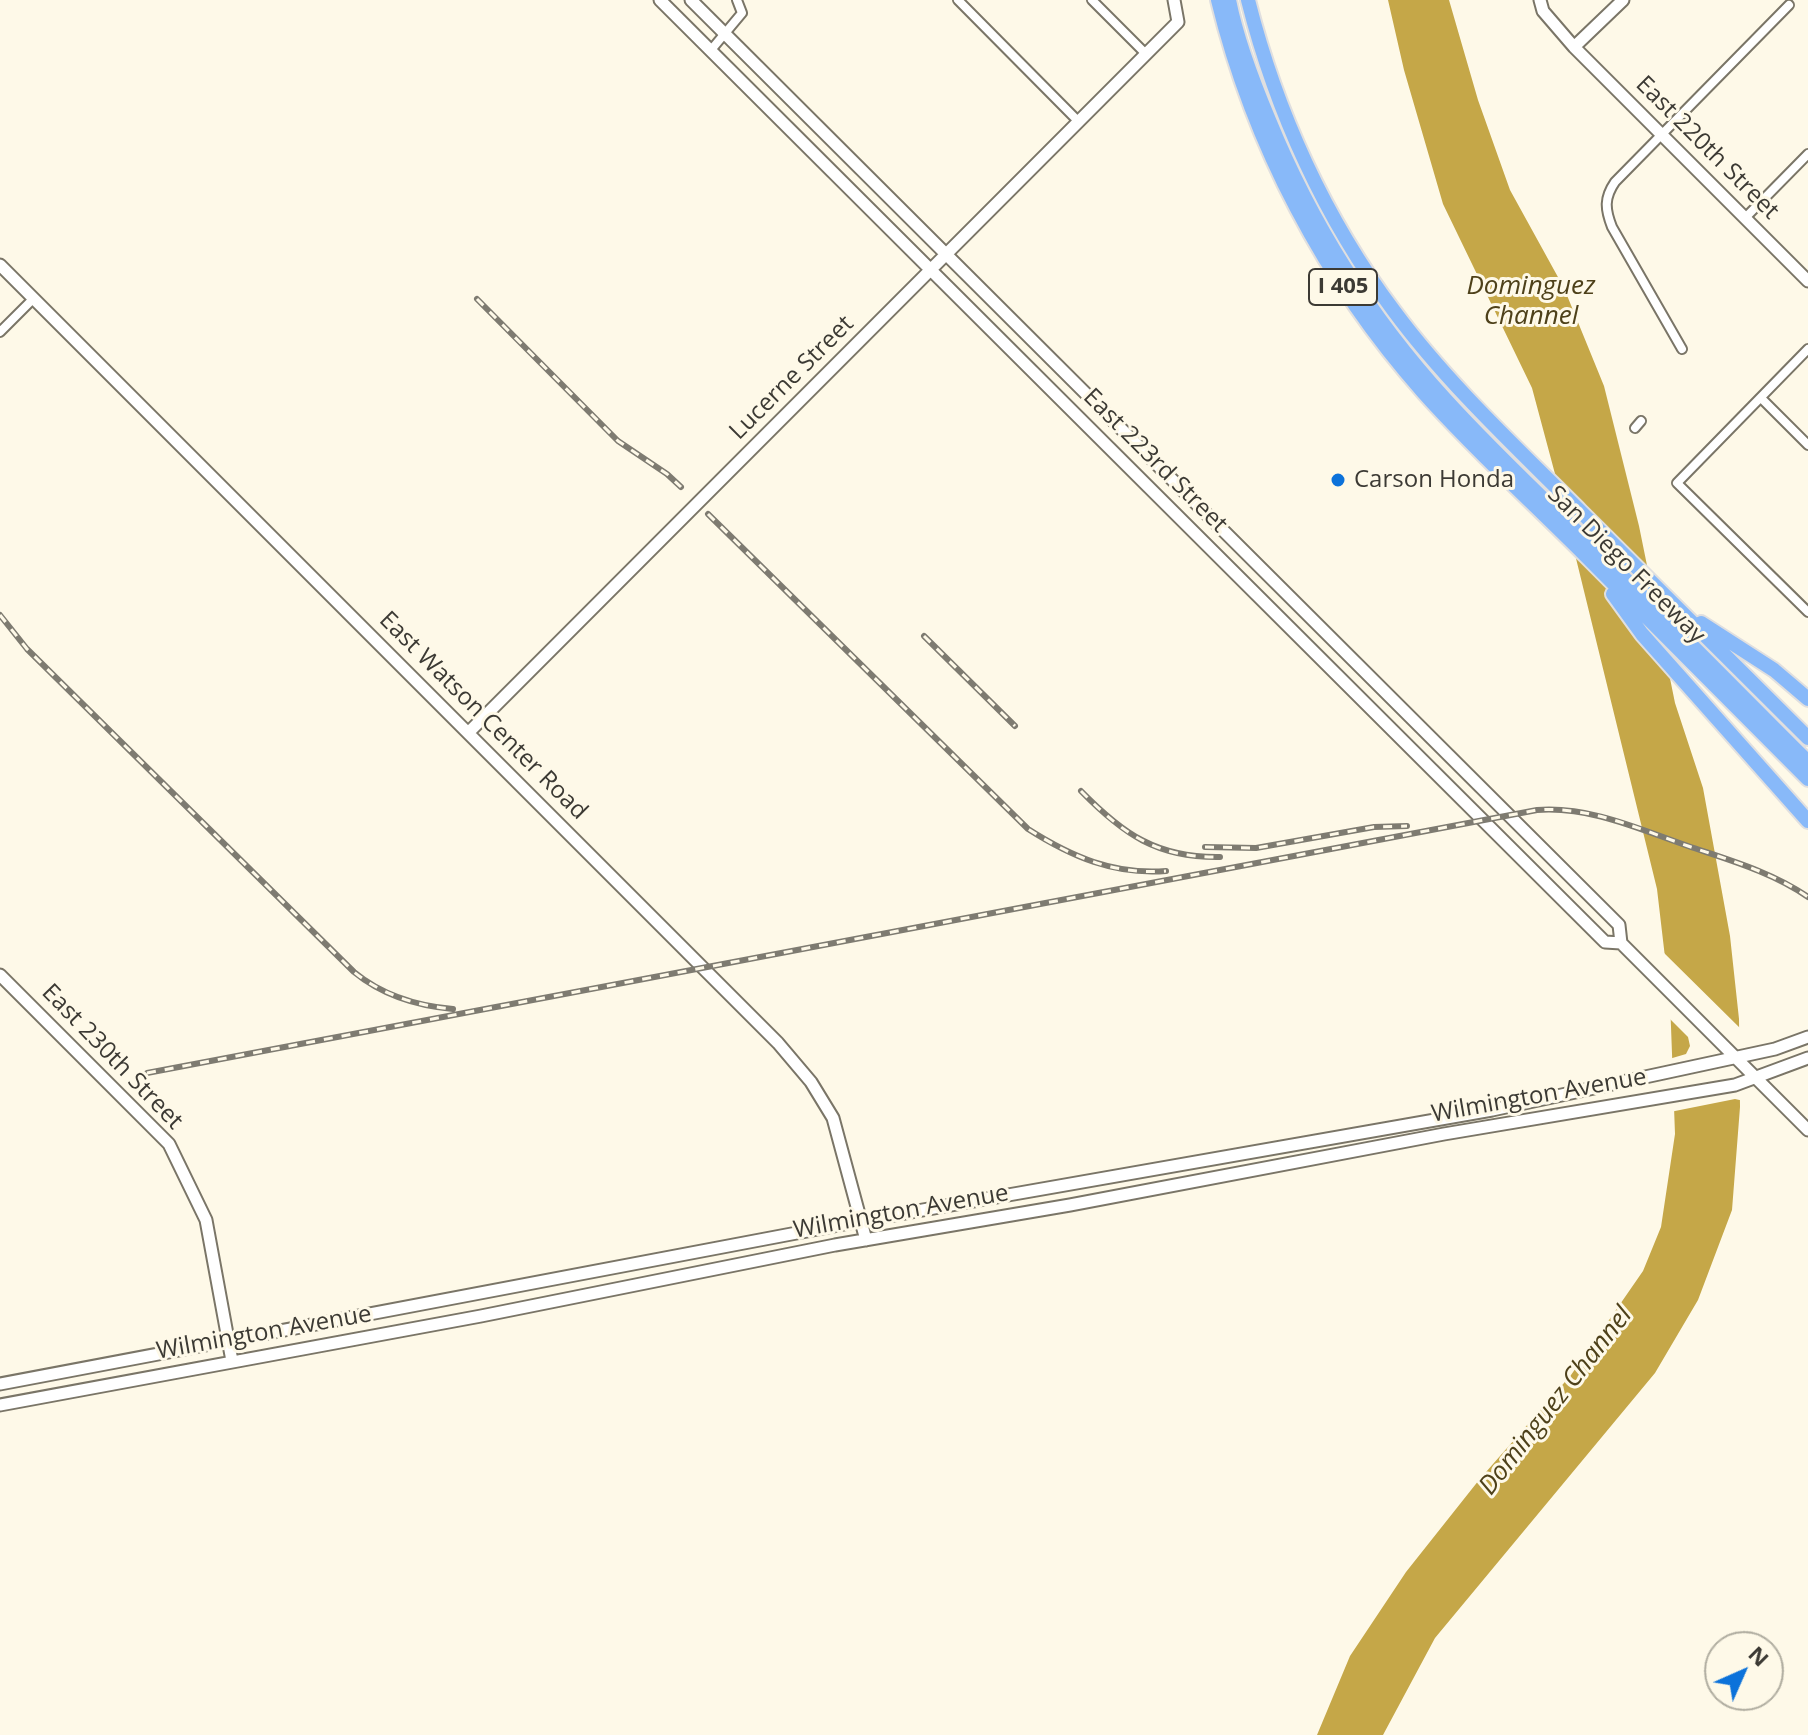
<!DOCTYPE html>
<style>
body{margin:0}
#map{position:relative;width:1808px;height:1735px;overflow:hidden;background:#fef9e8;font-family:"Open Sans",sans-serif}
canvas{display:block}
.north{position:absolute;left:1704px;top:1631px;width:80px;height:80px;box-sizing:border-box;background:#fef9e8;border:2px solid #b0ada0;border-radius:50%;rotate:45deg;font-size:22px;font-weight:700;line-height:32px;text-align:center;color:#3c3a34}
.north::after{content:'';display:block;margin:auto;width:28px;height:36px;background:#0c72da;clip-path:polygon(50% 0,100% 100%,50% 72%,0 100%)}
</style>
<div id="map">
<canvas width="1808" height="1735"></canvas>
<div class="north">N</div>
</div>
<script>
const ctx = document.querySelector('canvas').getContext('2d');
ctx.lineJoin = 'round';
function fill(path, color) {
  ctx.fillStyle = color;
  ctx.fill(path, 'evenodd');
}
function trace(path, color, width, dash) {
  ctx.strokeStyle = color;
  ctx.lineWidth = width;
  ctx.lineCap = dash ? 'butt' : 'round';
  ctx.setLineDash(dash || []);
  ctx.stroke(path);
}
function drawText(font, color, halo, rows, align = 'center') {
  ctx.font = font + ' "Open Sans",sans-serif';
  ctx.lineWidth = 6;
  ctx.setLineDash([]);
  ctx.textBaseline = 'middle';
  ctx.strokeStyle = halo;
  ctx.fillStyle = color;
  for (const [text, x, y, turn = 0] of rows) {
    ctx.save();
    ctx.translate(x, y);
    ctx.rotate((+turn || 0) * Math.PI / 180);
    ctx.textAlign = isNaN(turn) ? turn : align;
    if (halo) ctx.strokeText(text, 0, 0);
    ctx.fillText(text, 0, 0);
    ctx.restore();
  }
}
const water = new Path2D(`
 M1388,0H1449L1478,100L1510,190L1564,288L1604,386L1639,526L1675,703L1703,788L1730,936L1739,1019L1740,1107L1732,1210L1698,1300L1655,1373L1435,1638L1383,1735H1317L1350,1656L1406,1572L1479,1480L1571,1375L1643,1271L1661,1227L1675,1134L1670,1000L1657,889L1558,485L1532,388L1443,204L1404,70Z`);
const pier = new Path2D(`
 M1660,949L1743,1031L1744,1101L1735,1099L1670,1112L1669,1059L1686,1054L1690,1046L1688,1037L1666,1015Z`);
const street = new Path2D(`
 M958,0L1078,121
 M1092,0L1146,54
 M711,50L742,13L737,0
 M1745,218L1808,154
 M0,332L33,299
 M1682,349L1612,227C1605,209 1604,198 1615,182L1789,5
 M1808,349L1677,483L1808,612
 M1761,398L1808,445
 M1635,428L1641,421`);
const secondary = new Path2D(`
 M660,0L1605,942L1621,943
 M691,0L1619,925L1621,943L1808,1130
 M1540,0L1543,11L1574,47L1808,281
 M1574,47L1623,0
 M0,265L778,1043L811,1082L833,1118L866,1240
 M469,732L1178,22L1174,0
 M0,975L169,1144L206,1220L232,1361
 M0,1384L860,1221L1492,1110L1775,1049L1808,1037
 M0,1405L481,1316L835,1245L1070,1205L1444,1134L1735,1085L1808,1058`);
const highway = new Path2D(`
 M1218,0C1253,144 1325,282 1424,393C1475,450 1532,502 1586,556C1660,630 1734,705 1808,779
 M1229,0C1237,41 1253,82 1269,120C1311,223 1370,317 1445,399C1494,453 1547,502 1599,553C1669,622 1738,692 1808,762
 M1248,0C1276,111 1325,219 1394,311C1448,384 1516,447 1580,511C1656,587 1732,662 1808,738
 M1613,594L1642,634L1808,821
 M1701,623L1774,670L1808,699`);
const rail = new Path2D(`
 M477,299L618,441L667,474L681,487
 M708,514L1028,829C1072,857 1114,875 1166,871
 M0,615L27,649L354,972C382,995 418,1006 453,1009
 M924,636L1015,726
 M1081,791C1123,834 1157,858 1220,857
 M1205,847L1256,848L1374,827L1407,826
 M147,1073L1537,810C1590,806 1639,829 1688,846C1729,860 1772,872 1808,897`);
const markers = [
 [1338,480,8,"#0c72da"]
];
const shields = [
 [1343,287,68]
];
const shieldNames = [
 ["I 405",1343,287]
];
const streetNames = [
 ["East 220th Street",1707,148,45],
 ["Lucerne Street",792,378,-45],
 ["East 223rd Street",1155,461,45],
 ["San Diego Freeway",1626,565,45],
 ["East Watson Center Road",483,716,45],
 ["East 230th Street",112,1057,46],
 ["Wilmington Avenue",1539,1096,-10],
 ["Wilmington Avenue",901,1212,-10],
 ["Wilmington Avenue",264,1333,-10]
];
const poiNames = [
 ["Carson Honda",1354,480]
];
const waterNames = [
 ["Dominguez",1531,287],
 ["Channel",1531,317],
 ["Dominguez Channel",1556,1401,-52]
];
fill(water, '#c5a748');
fill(pier, '#fef9e8');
trace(street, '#7a7567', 12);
trace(secondary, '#7a7567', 15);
trace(highway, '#e0dfdf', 18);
trace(street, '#fff', 8);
trace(secondary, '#fff', 11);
trace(highway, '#88b9f9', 14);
trace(rail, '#7e7b71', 6);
trace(rail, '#fef9e8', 3, [9]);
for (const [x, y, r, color] of markers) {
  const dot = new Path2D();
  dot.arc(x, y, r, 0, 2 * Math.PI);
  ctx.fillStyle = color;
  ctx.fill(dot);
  trace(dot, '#fef9e8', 3);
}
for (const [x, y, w] of shields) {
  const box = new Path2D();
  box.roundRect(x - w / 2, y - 18, w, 36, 6);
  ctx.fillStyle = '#fef9e8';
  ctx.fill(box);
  trace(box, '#3c3a34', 2);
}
drawText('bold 22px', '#3c3a34', null, shieldNames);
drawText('24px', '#3c3a34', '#fef9e8', streetNames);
drawText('24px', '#3c3a34', '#fef9e8', poiNames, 'left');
drawText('italic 26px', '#4e411a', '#fef9e8', waterNames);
</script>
